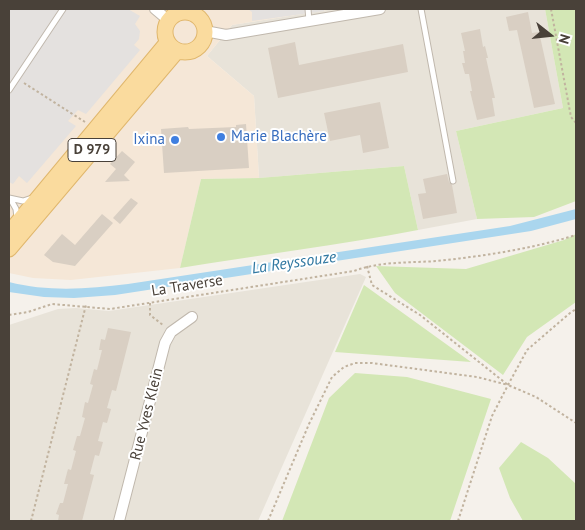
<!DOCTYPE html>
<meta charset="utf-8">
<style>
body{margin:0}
#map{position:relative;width:585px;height:530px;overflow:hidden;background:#f5f1eb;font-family:"PT Sans",sans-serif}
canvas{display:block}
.frame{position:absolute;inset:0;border:10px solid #494139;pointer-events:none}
.north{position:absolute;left:525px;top:10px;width:50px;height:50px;-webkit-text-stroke:4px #fff;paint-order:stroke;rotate:106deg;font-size:14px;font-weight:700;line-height:20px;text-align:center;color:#494139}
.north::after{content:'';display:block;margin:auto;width:18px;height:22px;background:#494139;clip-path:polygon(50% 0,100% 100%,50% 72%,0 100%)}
</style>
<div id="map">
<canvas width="585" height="530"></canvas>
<div class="frame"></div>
<div class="north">N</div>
</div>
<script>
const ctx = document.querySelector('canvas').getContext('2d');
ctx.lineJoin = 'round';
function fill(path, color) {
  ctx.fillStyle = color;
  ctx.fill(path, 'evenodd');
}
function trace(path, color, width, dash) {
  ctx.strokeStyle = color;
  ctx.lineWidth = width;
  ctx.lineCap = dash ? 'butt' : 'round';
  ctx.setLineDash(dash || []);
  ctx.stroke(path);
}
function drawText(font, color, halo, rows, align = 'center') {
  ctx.font = font + ' "PT Sans",sans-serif';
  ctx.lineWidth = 4;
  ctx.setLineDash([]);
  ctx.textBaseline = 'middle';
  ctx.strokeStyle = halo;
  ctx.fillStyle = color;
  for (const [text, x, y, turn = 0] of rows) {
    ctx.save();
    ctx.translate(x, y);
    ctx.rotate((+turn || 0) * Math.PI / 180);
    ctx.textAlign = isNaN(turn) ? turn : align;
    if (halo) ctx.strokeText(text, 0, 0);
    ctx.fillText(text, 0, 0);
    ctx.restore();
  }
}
const residential = new Path2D(`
 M333,9H545L563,108L456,131L477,219L418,230L404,166L259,178L254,96L207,56L232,25Z
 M360,274L366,277L258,521H9V325L58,309L76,308L109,311Z`);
const commercial = new Path2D(`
 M9,9H333L232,25L207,56L254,96L259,178L201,179L180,268L71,280L33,278L9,273Z`);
const green = new Path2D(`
 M545,9H576V201L534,217L477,219L456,131L563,108Z
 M404,166L418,230C339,245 259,255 180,268L201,179L259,178Z
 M576,234V302L527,337L503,375L395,293L376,266L466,269L564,240Z
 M364,285L471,362L335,352Z
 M355,373L407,377L491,399L450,521H282L329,398Z
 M521,442L548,458L576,484V521H523L510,498L499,468Z`);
const parking = new Path2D(`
 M9,9H128L140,16L135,24L140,31L139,39L134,45L140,50L86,114L78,110L68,121L76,126L27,183L19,176L13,184L9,182Z
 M248,9H324V11L252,21V12Z`);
const water = new Path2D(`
 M576,209V219L531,231L115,295L74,298L44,297L9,292V282C48,292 88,289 128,284L510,226Z`);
const building = new Path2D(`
 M528,12L532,33L539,32L555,104L534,108L517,30L509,31L506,17Z
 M480,29L483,47L485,46L488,58H486L495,98H492L495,116L477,120L470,91H472L469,74H465L462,63H465L463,51H465L461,33Z
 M295,42L299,65L403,44L408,72L278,98L268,48Z
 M380,102L389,148L363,153L360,135L330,141L324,113Z
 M246,124L249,168L164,173L161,129L188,127L189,129L236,127V125Z
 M122,151L135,162L124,175L130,181L105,182L116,169L110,164Z
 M447,174L449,182L452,185L457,213L423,219L418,194L426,193L423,179Z
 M131,198L138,203L120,224L113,218Z
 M102,214L113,223L75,266L53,262L44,255L62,234L75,245Z
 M108,328L131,332L116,391L112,390L107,408L111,409L107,423L103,422L98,441L103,442L99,456L95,455L90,474L94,475L82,521H58L59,515L56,514L60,503H63L68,484H64L68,469L71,470L76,451L73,450L77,436H80L85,418L82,417L85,402L88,403L93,385L90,384L94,369L97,370L102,350H99L101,339L105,340Z`);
const path = new Path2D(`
 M551,9L571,117L576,123
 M24,83L85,122
 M367,266L372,285L420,315L508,385L536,397L576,423
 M150,303V315L163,325
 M9,315L28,312L52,304L110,309L354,271C381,261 409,263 437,261C484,256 531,249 576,235
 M31,521L86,305
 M268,521L309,424L332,377L344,367L355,363H372L477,377L508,385
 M458,521L492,416L508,385L527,350L570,313L576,309`);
const lane = new Path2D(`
 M308,9L309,21
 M421,9L453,181
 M9,90L63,9
 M9,198L23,201L32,198
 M11,200L16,209L17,218`);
const street = new Path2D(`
 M155,9L168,20
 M205,31L226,35L380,9
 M119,521L165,343L171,332L192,317`);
const primary = new Path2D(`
 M165 32a20 20 0 1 1 40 0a20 20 0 1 1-40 0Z
 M9,233L167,43
 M9,249L177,51`);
const markers = [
 [221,137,5,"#3f7fe0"],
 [175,140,5,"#3f7fe0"]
];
const shields = [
 [92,150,48]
];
const shieldNames = [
 ["D 979",92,150]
];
const shopNames = [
 ["Marie Blachère",231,137],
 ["Ixina",165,140,"right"]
];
const streetNames = [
 ["La Traverse",187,286,-9],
 ["Rue Yves Klein",147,414,-76]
];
const waterNames = [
 ["La Reyssouze",294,263,-8]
];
fill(residential, '#e8e3d9');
fill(commercial, '#f5e7d7');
fill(green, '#d3e7b5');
fill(parking, '#e4e1df');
fill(water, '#aad6ee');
fill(building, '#d9cfc3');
trace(lane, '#c0b8ad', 7);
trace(street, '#c0b8ad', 12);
trace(primary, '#e0b76d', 17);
trace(path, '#c1b39f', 2, [2.5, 2.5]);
trace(lane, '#fff', 5);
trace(street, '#fff', 10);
trace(primary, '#fadb9e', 15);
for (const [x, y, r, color] of markers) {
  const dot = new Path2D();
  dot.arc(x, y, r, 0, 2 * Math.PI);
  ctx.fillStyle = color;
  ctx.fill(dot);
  trace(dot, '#fff', 2);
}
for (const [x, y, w] of shields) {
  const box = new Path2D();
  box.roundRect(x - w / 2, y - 11.5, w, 23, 4);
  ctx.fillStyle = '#fff';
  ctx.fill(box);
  trace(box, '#494139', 1);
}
drawText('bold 14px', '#494139', null, shieldNames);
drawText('15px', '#366cbe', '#fff', shopNames, 'left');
drawText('15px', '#494139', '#fff', streetNames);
drawText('italic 16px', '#3178a1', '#fff', waterNames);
</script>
